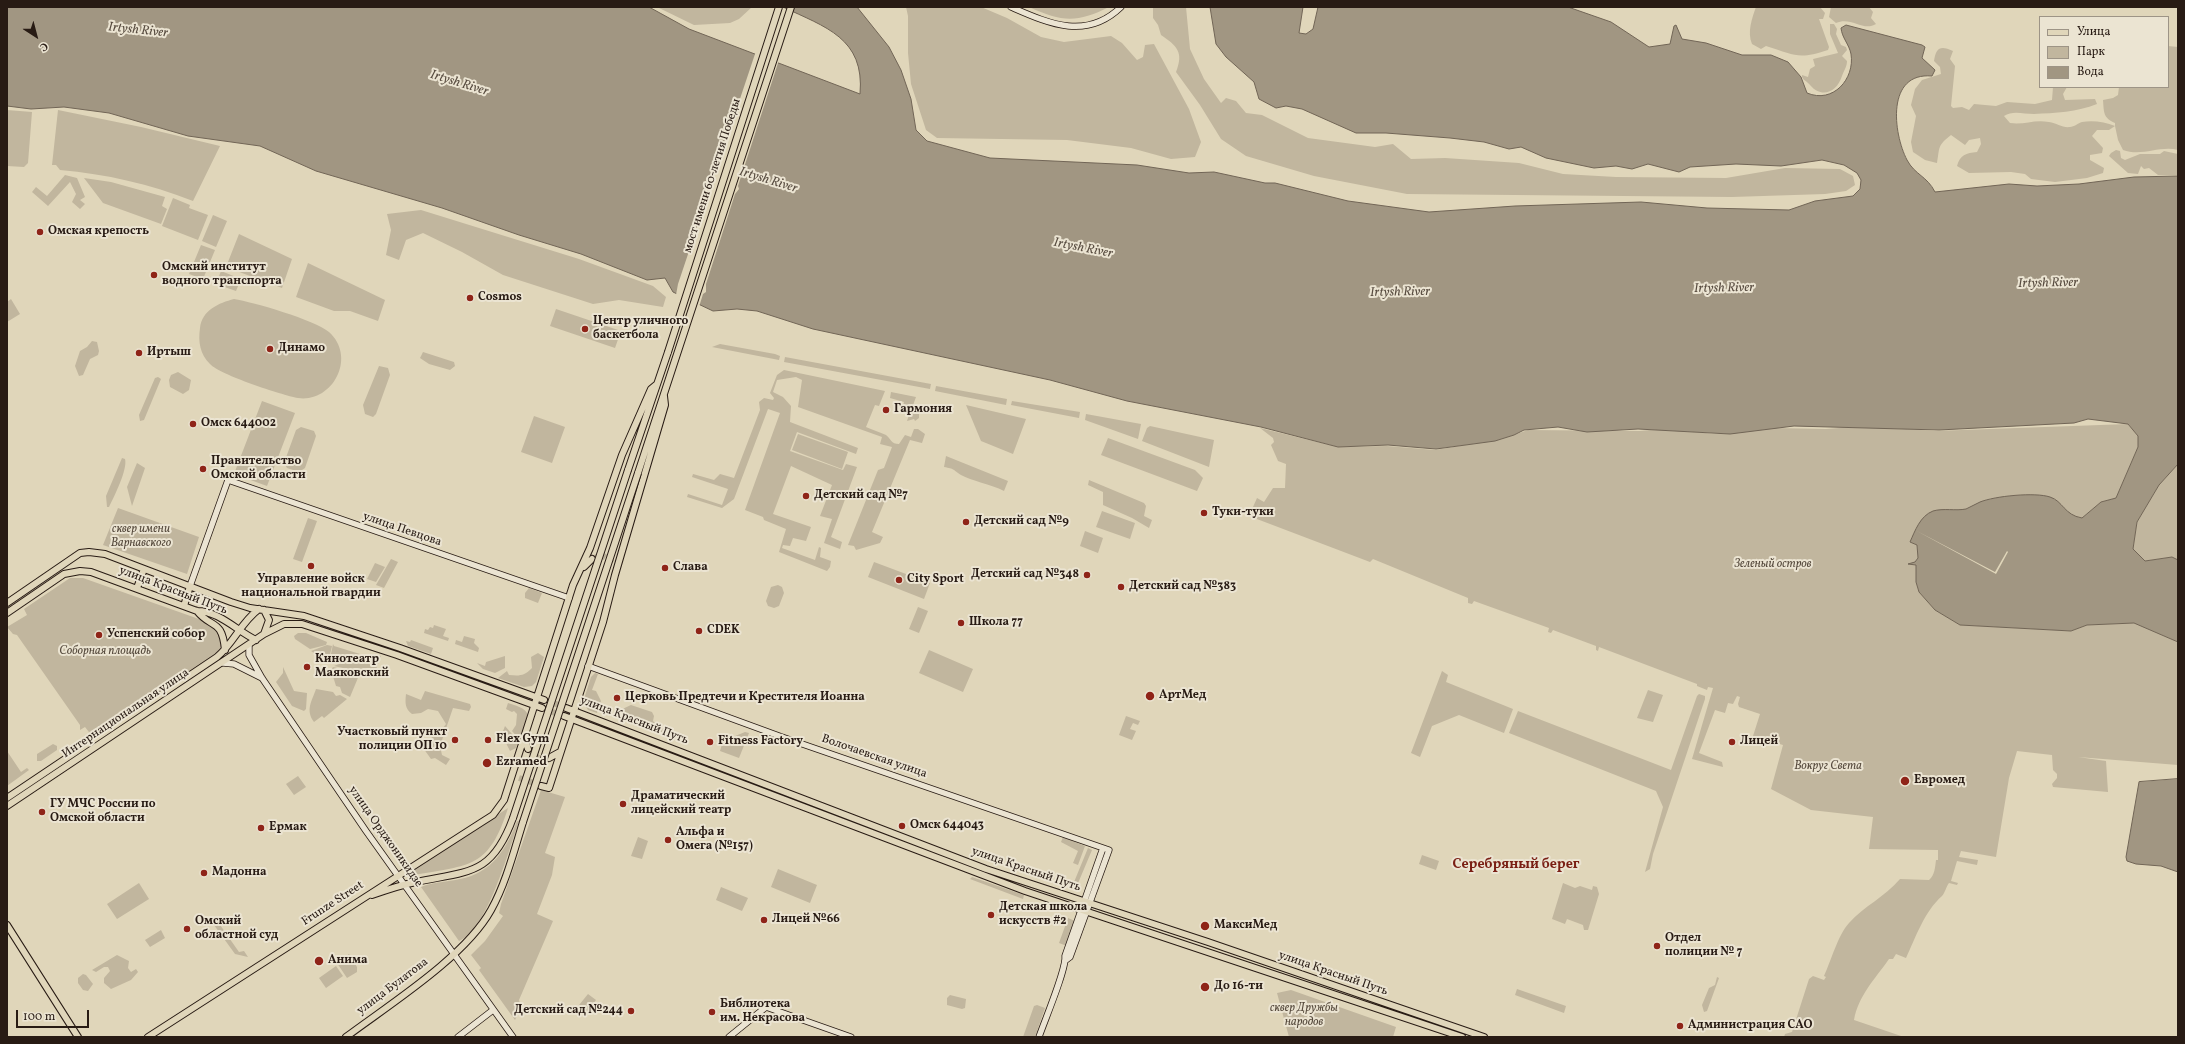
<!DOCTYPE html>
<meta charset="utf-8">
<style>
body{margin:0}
#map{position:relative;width:2185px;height:1044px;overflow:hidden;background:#e0d6ba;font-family:Vollkorn,serif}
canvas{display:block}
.frame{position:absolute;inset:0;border:8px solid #281b14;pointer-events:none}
.legend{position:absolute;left:2039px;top:16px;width:130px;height:72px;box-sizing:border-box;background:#ebe4d2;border:1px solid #9d9486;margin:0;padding:5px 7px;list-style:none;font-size:12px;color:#281b14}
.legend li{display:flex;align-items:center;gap:8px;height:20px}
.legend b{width:20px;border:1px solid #9d9486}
.north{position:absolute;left:16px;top:16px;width:40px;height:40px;-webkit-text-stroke:3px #ebe4d2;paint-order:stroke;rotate:144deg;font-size:11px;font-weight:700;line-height:16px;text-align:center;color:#281b14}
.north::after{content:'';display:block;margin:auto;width:14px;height:18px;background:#281b14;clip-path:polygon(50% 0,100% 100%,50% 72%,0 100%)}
.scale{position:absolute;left:16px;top:1010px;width:73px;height:18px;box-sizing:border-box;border:2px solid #281b14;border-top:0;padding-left:5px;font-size:12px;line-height:14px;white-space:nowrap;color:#281b14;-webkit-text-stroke:3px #ebe4d2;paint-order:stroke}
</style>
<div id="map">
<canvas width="2185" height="1044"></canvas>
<div class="frame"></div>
<ul class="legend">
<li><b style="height:5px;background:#e0d6ba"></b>Улица</li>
<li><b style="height:11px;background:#c1b69e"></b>Парк</li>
<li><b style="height:11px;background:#a19682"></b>Вода</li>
</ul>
<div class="north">С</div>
<div class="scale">100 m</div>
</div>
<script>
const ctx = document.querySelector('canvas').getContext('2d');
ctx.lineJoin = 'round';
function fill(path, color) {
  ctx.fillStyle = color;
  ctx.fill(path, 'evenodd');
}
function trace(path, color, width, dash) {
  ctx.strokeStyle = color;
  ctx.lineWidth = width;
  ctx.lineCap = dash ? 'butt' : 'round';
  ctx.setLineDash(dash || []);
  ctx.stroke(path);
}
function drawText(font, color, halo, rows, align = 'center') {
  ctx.font = font + ' Vollkorn,serif';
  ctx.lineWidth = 4;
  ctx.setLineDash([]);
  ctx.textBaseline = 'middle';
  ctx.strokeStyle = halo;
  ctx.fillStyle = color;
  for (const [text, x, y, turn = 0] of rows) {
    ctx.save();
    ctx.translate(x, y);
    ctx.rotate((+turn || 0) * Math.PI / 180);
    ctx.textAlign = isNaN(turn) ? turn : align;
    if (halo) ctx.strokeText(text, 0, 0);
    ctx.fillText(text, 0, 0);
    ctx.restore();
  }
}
const green = new Path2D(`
 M657,7H752L739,19L730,23L694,25Z
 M906,7H981L1007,18L1041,37L1064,42L1111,36L1122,43L1137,60L1143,57L1145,45L1154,44L1189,109L1201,142L1195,157L1171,159L1131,148L1067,140L937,138L926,130L911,84L908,53V16Z
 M1029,7H1109C1077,23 1062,22 1029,7Z
 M1153,7H1186L1190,49L1204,79L1221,103L1226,98L1236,101L1246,113L1262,115L1308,138L1375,147L1393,144L1411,159L1445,158L1519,163L1563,174L1616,177L1726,178L1785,168L1840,169L1853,176L1855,185L1846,191L1825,194L1732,197L1407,194L1314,176L1246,156L1221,139L1200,105L1176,72C1184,52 1177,46 1161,35L1158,25L1153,18Z
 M1756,7H1820L1825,13L1823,19H1819L1829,47L1828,50C1798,60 1795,55 1766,46L1761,49L1752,44C1747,32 1752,18 1756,7Z
 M1831,7H1869L1873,12L1871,18L1876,24C1863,32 1851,16 1836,23L1829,17Z
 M1830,24H1834L1837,29L1836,34L1841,45L1846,47L1847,50L1842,56L1847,61C1847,67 1844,70 1842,76C1837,92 1822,99 1810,85C1807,81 1804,81 1802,77V75L1808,77L1810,69L1815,66L1813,59L1838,53L1830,34Z
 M2168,46L2178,47V150C2160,145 2142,157 2123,150L2118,140L2115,126L2109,130H2097L2092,136L2103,148L2102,153L2090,155V160L2104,168L2103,173L2087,178L2055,182L2031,179L2025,174L2011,172L1969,173L1957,166C1960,155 1966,153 1977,152L1981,144L1980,138L1969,140L1965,145L1951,135C1937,146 1940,147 1937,163L1925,160L1913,152L1911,142L1916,116L1911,105L1915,89L1922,80L1941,74L1940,67L1934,61C1936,48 1940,45 1953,51L1950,59L1955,66L1951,106L1953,108L1962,107L1969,110L1974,104L1996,106L2007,102L2035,104L2052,100L2053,87H2067L2063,94L2065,100L2095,99L2097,104C2077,112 2055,113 2034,114C2023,114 2013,110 2004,116L2010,123C2025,125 2034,119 2049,122C2057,123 2062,128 2070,127C2074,127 2078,123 2082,122C2093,120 2105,122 2115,126V123C2103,118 2104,112 2103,100L2113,98L2118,95L2119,87H2168Z
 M7,110L32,112L28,163L24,167L7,166Z
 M58,110L141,127L220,146L193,201C150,184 106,174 60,170L56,165H52Z
 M2116,150L2120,151L2121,158L2125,160L2140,154H2160L2164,151L2178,154V175H2158L2149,168L2144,169L2141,166L2138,174L2128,173L2109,156L2111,153Z
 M65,175L77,178L85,197L80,200L85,204L80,209L72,202L76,194L70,182L48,206L32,192L36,187L47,196Z
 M84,178L111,182L165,197L162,206L167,209L161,224L103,203Z
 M173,198L190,205L189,208L208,215L198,240L162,226Z
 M421,210L579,259L653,286L666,297L663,307L619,300L593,304L503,275L462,252L423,233L406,240L399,260L386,255L391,230L387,214Z
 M213,215L227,221L216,247L202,241Z
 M239,234L292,259L282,288L226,267Z
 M201,245L215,250L203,279L189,274Z
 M308,263L385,300L378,321L350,311H334L296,297Z
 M221,271L241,279L236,291L216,284Z
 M11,299L20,314L7,322V302Z
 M234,299C253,302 315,320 329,332C357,357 333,403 298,398C282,395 220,375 210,364C200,354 198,342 200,328C202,310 219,303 234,299Z
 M556,309L621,331L615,348L550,326Z
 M92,341L97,342L99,351L98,355L90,359L83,375L79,376L75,366L80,351L87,347Z
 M720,344L775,354L780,356L779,360L712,347Z
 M423,352L454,362L455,366L450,370L429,364L420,358Z
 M785,357L931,384L930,389L784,362Z
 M379,366L388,368L390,375L376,414L373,417L365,414L363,405Z
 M784,370L885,391L879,406L875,405L866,427C872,430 880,432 886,435C891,439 891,444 899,444L905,435L911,437L914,429H918L925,434L922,443L910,440L872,532L883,537L880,543L856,550L854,546L848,545L878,470L884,468L892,447L880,444L882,437L798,407L802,380L796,377L777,380L773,392L783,397L791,406L790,422L858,448L856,454L797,432L790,451L843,470L846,464L857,467L831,537L842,542L840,549L824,543L832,519L820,516L832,485L791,466L773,514L811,527L806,541L793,538L790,546L783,545L782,548L815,560L819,547L821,548L820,557L831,561L830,567L827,571L779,552L786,529L764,520L763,517L745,510L780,413L768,409L734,499L722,508L687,497L688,494L722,505L728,489L692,477L693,474L714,480L720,474L734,478L760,410L759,402L764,398L773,400L774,398L770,393L777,375Z
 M178,372L191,380L189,390L183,394L170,387L169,380L171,375Z
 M158,377L161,379L144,420L140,421L139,415L155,378Z
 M936,386L1007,399L1006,405L935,391Z
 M891,392L916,397L912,408L914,412L919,413V418L915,421L914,419L907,421L910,412L909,409L903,406L904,402L890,398Z
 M262,401L295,413L267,486L234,474Z
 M1012,401L1080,412L1079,418L1011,405Z
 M966,405L1026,419L1013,454L981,441Z
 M1086,414L1141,424L1138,439L1085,420Z
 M534,416L565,427L552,463L521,452Z
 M2128,424L2138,436V447L2116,498L2101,502L2082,518L2071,516L2055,499L2034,496L2016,495L1989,499L1966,509L1933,511L1910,542L1917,545L1918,558L1916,562L1910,564L1916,565V582L1919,592L1935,610L1960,625L2071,631L2087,625L2135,623L2178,642V765L2078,757L2106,761L2108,792L2053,787L2052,784L2057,778V774L2053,770L2052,755L2017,751L2009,778L1996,857L1961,851L1959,857L1978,860L1977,865L1957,861L1951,881L1958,883L1957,885L1949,883C1946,887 1945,893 1942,896C1924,912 1916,937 1906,958L1896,954L1893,959H1889C1875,979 1858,996 1854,1020L1904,1037H1784L1785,1034L1792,1032L1809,979L1813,976L1824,980L1826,977L1824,976C1831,961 1838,935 1849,923C1864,906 1885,897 1900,879L1929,880C1935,875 1935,867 1936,860H1938V850L1869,849L1873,817L1811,810L1771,789L1783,745L1753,736L1760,714L1739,707L1738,704L1740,697L1737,696L1733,704L1728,703L1725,713L1715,710L1699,753L1722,762L1723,767L1692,759L1713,688L1708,687L1707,690L1697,686V684L1599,647L1598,651L1596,650V646L1553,630L1551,633L1548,632L1549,628L1474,601L1472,604L1468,603V598L1373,559L1370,562L1249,516L1257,498L1264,502L1273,488H1285L1286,464L1278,461L1271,445L1274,442L1273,438L1260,428L1338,447L1387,446L1435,450L1502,439L1528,430L1640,431L1660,429L1717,434L1775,428L1826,429L1866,426L1934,431Z
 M1150,426L1214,440L1209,467L1142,441L1147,428Z
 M301,427L314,431L316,436L305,468L299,472L287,468L284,463L296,430Z
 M798,434L848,452L842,469L792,450Z
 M1108,438L1195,470L1203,478L1197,491L1101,455Z
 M946,456L1008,481L1004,491C991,484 971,481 961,475C952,469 955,469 944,467Z
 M122,458L125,459C128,469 114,497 109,507H107L106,496Z
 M137,463L145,468L132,506L127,487Z
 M2178,464V560L2172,557L2144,561L2133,549L2137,522L2159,485Z
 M1089,480L1144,503L1146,506L1144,516L1152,520L1149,528L1132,518L1103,505V492L1088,485Z
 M118,508L199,537L187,574L103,545Z
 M1102,511L1135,523L1130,539L1096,527Z
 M308,518L317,521L302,562L293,559Z
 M1085,531L1103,538L1098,553L1080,546Z
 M391,559L398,562L384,588L376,585Z
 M874,562L930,583L924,599L868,577Z
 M375,563L385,567L376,582L367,579Z
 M70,578H83L213,624C220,631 224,641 220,650L92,736L85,727L80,730V725L17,635L13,634L7,627L27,615L24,609Z
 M778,585L782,587L784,593L779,606L774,608L768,606L766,601L771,587Z
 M529,588L542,593L538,603L525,598V593Z
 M918,607L928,611L919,633L909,629Z
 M434,625L446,629L443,636L449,638L448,641L424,633L425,629L428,630L430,627L433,628Z
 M298,633H306L327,642L326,645L310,649L295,639L294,636Z
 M464,636L475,639L474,643L479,648L478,652L455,644L456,640L462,642Z
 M411,640L433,648L431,654L408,646L406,641L410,642Z
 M333,644L334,646L360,654L329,664Z
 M327,645L332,646L328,663L311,651Z
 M929,650L973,669L963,692L919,673Z
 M538,653L544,657L536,682L532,686L524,687L498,678L507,671L509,675C520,676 524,676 532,668L531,657Z
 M374,654L381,656L374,675L334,666L362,655L373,657Z
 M505,656V668L495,673L483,669L477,663L485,666L486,662Z
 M283,667L294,691L307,693L306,709L304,711L292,706L276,682L283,673Z
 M333,667L360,673L350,697L342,693L340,687L336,686L331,670Z
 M1442,671L1448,675L1446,682L1513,709L1504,733L1459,715L1432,726L1420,757L1411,753Z
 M595,673L598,674L592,690L596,691L601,701L597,713L588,710L583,702L591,677Z
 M316,689L333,692L336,696L340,695L347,699L324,718L322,716L314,722C305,710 312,701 316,689Z
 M1648,690L1663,695L1653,722L1637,718Z
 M425,691L470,704L471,707L469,711L453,708L440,746L442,755L450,759L446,765L435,758L431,759L421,745L440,732L446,724L438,711L428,709L421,713L412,714C405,709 405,703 406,694L421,700Z
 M1699,694L1705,696V699L1653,854L1650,869L1645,872L1663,807L1656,791L1509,733L1518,711L1671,770L1697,696Z
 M508,703C516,706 525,707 528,715L520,740L512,731L516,725L517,714L514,711L512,712L506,709Z
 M631,705L652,712L654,716L653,721C659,728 666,728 672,732L671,735C659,740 628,716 616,712Z
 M1126,716L1140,721L1138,725L1133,723L1130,729L1136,731L1132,740L1119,735Z
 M505,726L518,741L516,748L510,751L505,741L500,739Z
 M745,732L749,733L739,758L720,751L723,741Z
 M53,744L57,746V750L41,761H37V754Z
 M7,751L21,772L27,768L29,770L7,786Z
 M298,776L306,787L294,795L286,784Z
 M541,790L565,797L545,853L555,857L552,875L537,914L553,921L519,1000L521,1007L515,1020L479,970L481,968L471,955L485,941L503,916L499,913L501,904Z
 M508,808C489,868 471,865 414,875L411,871Z
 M517,821H519C509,849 488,929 459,941L421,887C433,882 448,882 460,879C492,873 507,848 517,821Z
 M638,837L648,841L642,859L631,856Z
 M1063,837L1085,846L1078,865L1073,863L1078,851L1061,842Z
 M1088,848L1092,850L1076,888L1072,887Z
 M1422,855L1439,861L1436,870L1419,864Z
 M778,869L817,885L810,903L771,887Z
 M972,877L1024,895L1023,899L970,879Z
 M139,883L149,899L117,919L107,904Z
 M1563,883L1575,888L1580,886L1592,890L1593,886L1597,887L1599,894L1588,930H1584L1583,925L1567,919L1565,924L1552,919Z
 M721,887L748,898L742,911L716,900Z
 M1068,918L1075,921L1067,946L1059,943Z
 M218,922L239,952L244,951L248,957L235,954L214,925Z
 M161,930L165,938L150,947L145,940Z
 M349,954L357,967V972L347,978L337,963Z
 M117,955L129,961L128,968L131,972L136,969L138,972L131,980L111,989L104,983V978L110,971L108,967H104L96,972L92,970Z
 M336,966L343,976L326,988L319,978Z
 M83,974L86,975L93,984L88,991L83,990L78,983V978Z
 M1717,977L1719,978L1707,1011L1704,1012L1702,1005L1709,988L1715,985Z
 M1517,989L1566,1006L1564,1013L1515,995Z
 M1291,990L1396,1027L1393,1037H1289L1277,993Z
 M588,994L596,1000L584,1016L575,1010Z
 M950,995L966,999L965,1008L962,1009L947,1005V998Z
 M1037,1005L1045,1008L1035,1037H1023L1034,1006Z`);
const water = new Path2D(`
 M7,7H649L689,29L860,94C865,38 825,27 783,7H857L889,47L901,70L911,99L916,130L927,141L990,158L1137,165L1189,173L1214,172L1265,183H1275L1348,201L1429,212L1515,206L1641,202L1707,208L1789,210L1815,201L1853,196L1860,189L1861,180L1857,173L1844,165L1822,160L1781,166L1736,164L1690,167L1679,172L1648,164L1632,169L1616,166L1594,168L1546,158L1521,147L1509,149L1484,142L1450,138L1386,133H1356L1302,109L1286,106L1276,108L1259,99L1254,82L1226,57L1216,44L1210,7H1303L1299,33L1306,34L1313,29L1318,7H1568L1611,22L1649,47L1670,44L1674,26L1676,25L1682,39L1706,43L1742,55H1771L1788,62L1801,77L1807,93C1833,104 1855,79 1851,54C1849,44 1842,38 1841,28L1846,25L1922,45L1925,47L1922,58L1935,70L1932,76C1886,72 1893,133 1907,160C1915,175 1927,176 1935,192L2009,184L2037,186L2079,184L2134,177L2178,176V464L2159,485L2137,522L2133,549L2145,561L2172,557L2178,560V642L2134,623L2087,625L2071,631L1960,625L1935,610L1919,592L1916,582V565L1908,564L1915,562L1918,558L1917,545L1910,542C1915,531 1920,516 1933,511C1943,508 1956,511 1966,509C1971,507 1975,504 1980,502C1995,496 2035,492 2050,497C2063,501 2064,515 2082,518L2101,502L2116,498L2138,447V436L2128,424L2088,419L2074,423L1939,430L1794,426L1730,434L1638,429L1587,432L1558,427L1524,430L1514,435L1495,441L1436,449L1388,445L1338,447L1261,427L1127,401L1050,380L813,329L757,311L737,309L713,311L673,292L665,278L647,280L581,254L519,235L442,208L316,171L260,146L188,136L109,113L64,107L31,109L7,106Z
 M2178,779V872L2161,866L2136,864L2127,861L2126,857L2139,782Z`);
const pier = new Path2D(`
 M756,51L779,60L738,186L739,189L735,194L706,284V292L703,294L699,307L676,295L678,284Z
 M1915,530L1995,572L2007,551L2008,552L1996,574Z`);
const primaryTunnel = new Path2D(`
 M592,559L602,555L613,563
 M544,700L565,707
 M542,708L563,716
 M528,749L538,758H549
 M519,778L540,785`);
const secondary = new Path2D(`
 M1011,7C1048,23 1086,41 1121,7
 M190,586L228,480L569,598
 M249,645V655L262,678L366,831L513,1037
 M223,663L234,664L262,678
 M588,666L782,737L1109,850L1070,957L1066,960
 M458,1037L493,1010
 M729,1037L766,1007L851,1037
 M1039,1037C1044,1022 1067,968 1065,956L1103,848`);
const primary = new Path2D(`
 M628,470L668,352
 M638,473L791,7
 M584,567L592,559
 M137,588L144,569
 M7,603L80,553L89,552L105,554L231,602L250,608L304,616L400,648L544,700
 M184,606L190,586
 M197,611C211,629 222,618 225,650
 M7,613L64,574L80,571L91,572L197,611C219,611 237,631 256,640
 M264,634L269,620L264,610
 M566,708L986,869L1208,942L1484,1037
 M564,716L1025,891L1462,1037
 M524,738L528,749
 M549,758L560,752
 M541,786L549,788L603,622L615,575L665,405L664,396
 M7,798L217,657C234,643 241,622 259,609
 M7,806L264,634L284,624H302L397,655L542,708
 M372,895C386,890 401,885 416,882C468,871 492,876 513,818
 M7,925L78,1037
 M148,1037L482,822L493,815L504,800L573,585L590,548L622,455L651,389L657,384
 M346,1037C390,1004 465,957 491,910C506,883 514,851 523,822`);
const primaryBridge = new Path2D(`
 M668,352L779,7
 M513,818L628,470
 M523,822L638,473`);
const markers = [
 [40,232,4,"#8f2418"],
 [154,275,4,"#8f2418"],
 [470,298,4,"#8f2418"],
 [585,329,4,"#8f2418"],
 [270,349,4,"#8f2418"],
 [139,353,4,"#8f2418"],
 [886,410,4,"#8f2418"],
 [193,424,4,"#8f2418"],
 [203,469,4,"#8f2418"],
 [806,496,4,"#8f2418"],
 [1204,513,4,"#8f2418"],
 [966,522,4,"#8f2418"],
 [311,566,4,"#8f2418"],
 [665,568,4,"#8f2418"],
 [1087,575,4,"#8f2418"],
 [899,580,4,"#8f2418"],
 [1121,587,4,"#8f2418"],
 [961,623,4,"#8f2418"],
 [699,631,4,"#8f2418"],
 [99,635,4,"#8f2418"],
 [307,667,4,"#8f2418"],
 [1150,696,5,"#8f2418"],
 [617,698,4,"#8f2418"],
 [455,740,4,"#8f2418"],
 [488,740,4,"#8f2418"],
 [710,742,4,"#8f2418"],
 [1732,742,4,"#8f2418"],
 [487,763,5,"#8f2418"],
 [1905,781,5,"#8f2418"],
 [623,804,4,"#8f2418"],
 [42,812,4,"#8f2418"],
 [902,826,4,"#8f2418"],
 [261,828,4,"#8f2418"],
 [668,840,4,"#8f2418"],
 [204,873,4,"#8f2418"],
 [991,915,4,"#8f2418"],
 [764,920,4,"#8f2418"],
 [1205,926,5,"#8f2418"],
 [187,929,4,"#8f2418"],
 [1657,946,4,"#8f2418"],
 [319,961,5,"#8f2418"],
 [1205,987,5,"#8f2418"],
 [631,1011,4,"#8f2418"],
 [712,1012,4,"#8f2418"],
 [1680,1026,4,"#8f2418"]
];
const streetNames = [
 ["мост имени 60-летия Победы",713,176,-72],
 ["улица Певцова",402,530,19],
 ["улица Красный Путь",173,591,21],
 ["Интернациональная улица",126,714,-34],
 ["улица Красный Путь",634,721,21],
 ["Волочаевская улица",874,757,19],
 ["улица Орджоникидзе",385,837,55],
 ["улица Красный Путь",1026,870,19],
 ["Frunze Street",333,904,-33],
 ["улица Красный Путь",1333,974,19],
 ["улица Булатова",393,987,-37]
];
const poiNames = [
 ["Омская крепость",48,232],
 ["Омский институт",162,268],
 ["водного транспорта",162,282],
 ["Cosmos",478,298],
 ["Центр уличного",593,322],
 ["баскетбола",593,336],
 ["Динамо",278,349],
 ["Иртыш",147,353],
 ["Гармония",894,410],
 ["Омск 644002",201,424],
 ["Правительство",211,462],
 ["Омской области",211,476],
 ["Детский сад №7",814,496],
 ["Туки-туки",1212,513],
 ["Детский сад №9",974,522],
 ["Слава",673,568],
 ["Детский сад №348",1079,575,"right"],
 ["Управление войск",311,580,"center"],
 ["национальной гвардии",311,594,"center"],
 ["City Sport",907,580],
 ["Детский сад №383",1129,587],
 ["Школа 77",969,623],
 ["CDEK",707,631],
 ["Успенский собор",107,635],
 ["Кинотеатр",315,660],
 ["Маяковский",315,674],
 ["АртМед",1159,696],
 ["Церковь Предтечи и Крестителя Иоанна",625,698],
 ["Участковый пункт",447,733,"right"],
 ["полиции ОП 10",447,747,"right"],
 ["Flex Gym",496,740],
 ["Fitness Factory",718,742],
 ["Лицей",1740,742],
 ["Ezramed",496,763],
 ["Евромед",1914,781],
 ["Драматический",631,797],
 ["лицейский театр",631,811],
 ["ГУ МЧС России по",50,805],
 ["Омской области",50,819],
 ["Омск 644043",910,826],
 ["Ермак",269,828],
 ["Альфа и",676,833],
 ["Омега (№157)",676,847],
 ["Мадонна",212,873],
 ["Детская школа",999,908],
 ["искусств #2",999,922],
 ["Лицей №66",772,920],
 ["Омский",195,922],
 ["областной суд",195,936],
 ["МаксиМед",1214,926],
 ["Отдел",1665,939],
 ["полиции № 7",1665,953],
 ["Анима",328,961],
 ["До 16-ти",1214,987],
 ["Библиотека",720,1005],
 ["им. Некрасова",720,1019],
 ["Детский сад №244",623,1011,"right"],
 ["Администрация САО",1688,1026]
];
const parkNames = [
 ["сквер имени",141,530],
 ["Варнавского",141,544],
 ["Зеленый остров",1773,565],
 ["Соборная площадь",105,652],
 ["Вокруг Света",1828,767],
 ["сквер Дружбы",1304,1009],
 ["народов",1304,1023]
];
const waterNames = [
 ["Irtysh River",138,31,6],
 ["Irtysh River",459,84,17],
 ["Irtysh River",768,181,17],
 ["Irtysh River",1083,249,11],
 ["Irtysh River",2048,284,-1],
 ["Irtysh River",1724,289,-1],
 ["Irtysh River",1400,293,-1]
];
const quarterNames = [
 ["Серебряный берег",1516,865]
];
fill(green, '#c1b69e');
fill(water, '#a19682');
trace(water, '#716556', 1);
fill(pier, '#e0d6ba');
trace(primaryTunnel, '#bbb199', 6, [6, 3]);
trace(secondary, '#281b14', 7);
trace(primary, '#281b14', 8);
trace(secondary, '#ebe4d2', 5.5);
trace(primary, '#e0d6ba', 6);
trace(primaryBridge, '#281b14', 8, []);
trace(primaryBridge, '#e0d6ba', 6);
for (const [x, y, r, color] of markers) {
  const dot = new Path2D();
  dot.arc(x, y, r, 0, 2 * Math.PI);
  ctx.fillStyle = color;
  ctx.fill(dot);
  trace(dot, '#ebe4d2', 1.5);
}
drawText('12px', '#281b14', '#ebe4d2', streetNames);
drawText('bold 12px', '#281b14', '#ebe4d2', poiNames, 'left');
drawText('italic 12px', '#564a3d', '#ebe4d2', parkNames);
drawText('italic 13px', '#584c40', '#ebe4d2', waterNames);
drawText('bold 14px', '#7a1f14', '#ebe4d2', quarterNames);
</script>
